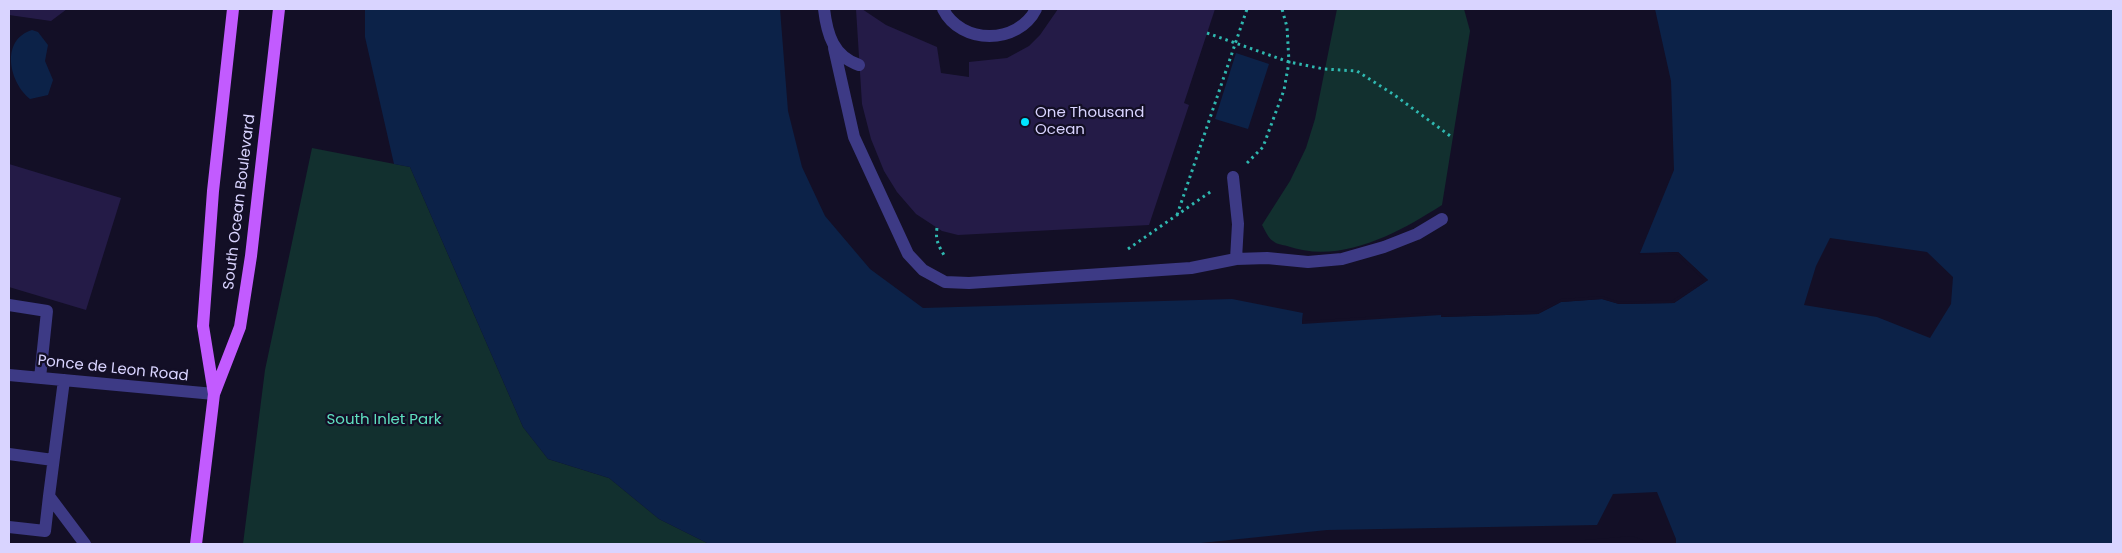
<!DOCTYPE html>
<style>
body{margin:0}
#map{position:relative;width:2122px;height:553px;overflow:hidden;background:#130f26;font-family:Poppins,sans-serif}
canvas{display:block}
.frame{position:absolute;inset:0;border:10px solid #d9d4ff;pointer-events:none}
</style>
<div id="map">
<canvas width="2122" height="553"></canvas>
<div class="frame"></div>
</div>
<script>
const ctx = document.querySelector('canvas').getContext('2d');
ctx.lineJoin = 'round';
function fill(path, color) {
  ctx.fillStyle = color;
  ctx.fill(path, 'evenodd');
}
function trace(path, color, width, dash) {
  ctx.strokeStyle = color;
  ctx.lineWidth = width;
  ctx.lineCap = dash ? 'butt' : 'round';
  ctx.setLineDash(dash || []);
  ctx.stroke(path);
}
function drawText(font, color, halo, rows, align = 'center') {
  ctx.font = font + ' Poppins,sans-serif';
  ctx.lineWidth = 4.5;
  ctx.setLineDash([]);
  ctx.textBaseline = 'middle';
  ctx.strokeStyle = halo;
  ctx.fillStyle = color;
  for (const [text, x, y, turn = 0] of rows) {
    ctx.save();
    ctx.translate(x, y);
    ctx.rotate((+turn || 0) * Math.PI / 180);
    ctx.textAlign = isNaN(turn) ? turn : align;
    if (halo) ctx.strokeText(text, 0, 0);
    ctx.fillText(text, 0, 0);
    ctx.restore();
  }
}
const green = new Path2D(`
 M1337,9H1464L1470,31L1442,205C1398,233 1341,265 1287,246C1283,245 1276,244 1273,241C1268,238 1265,230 1262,225L1290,181L1306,148L1315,119Z
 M312,148L410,167L523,427L548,459L609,478L659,519L709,544H243L265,370Z`);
const water = new Path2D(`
 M365,9H780L788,111L802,167L825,216L870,269L923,308L1232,299L1303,313L1302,323L1441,314V317L1538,314L1561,302L1602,299L1619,304L1674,303L1708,280L1678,252L1640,253L1674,170L1671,81L1655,9H2113V544H1657L1633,534L1509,544H709L659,519L609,478L548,459L523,427L410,167L394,164L365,37Z
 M32,30L38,32L48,45L45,61L53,80L48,95L30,99C9,82 0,40 32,30Z
 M1236,53L1269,64L1248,129L1215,119Z`);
const pier = new Path2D(`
 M1830,238L1927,252L1953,277L1951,304L1930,338L1877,317L1804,305L1816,266Z
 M1678,252L1708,280L1674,303L1619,304L1602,299L1561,302L1538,314L1441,317V315L1302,324L1303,313H1305V321L1441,312L1443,315L1537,311L1561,299L1602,296L1619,302L1673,300L1704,280L1677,255L1638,254Z
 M1657,492L1676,539V544H1653L1632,536L1539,544H1191L1327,530L1597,525L1613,494Z`);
const building = new Path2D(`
 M9,9H67L51,21L9,15Z
 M856,9H862L886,25L937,47L941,73L969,77V62L1007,58L1029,46L1040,35L1058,9H1215L1184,103L1189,105L1149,225L958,235L942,231L916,214L897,192L884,171L871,139L862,104Z
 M9,164L121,198L86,310L9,287Z`);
const path = new Path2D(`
 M1207,33L1289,62L1324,69L1357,71L1393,94L1453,138
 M1247,163L1263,147L1284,90L1289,62L1287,27L1282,9
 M1177,215L1247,9
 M937,228C935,241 939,246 945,257
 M1128,249L1213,190`);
const minor = new Path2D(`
 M824,9C827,34 833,56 859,65
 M943,9C961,45 1018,45 1036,9
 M834,48L854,137L908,254L923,270L945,282L969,283L1191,268L1236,259L1267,258L1308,262L1342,259L1384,247L1417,234L1442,219
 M1233,177L1238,224L1236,259
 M9,305L47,311L40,378
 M9,375L214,394
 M64,380L49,496L85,544
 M9,454L53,460
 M9,527L45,531L49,496`);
const major = new Path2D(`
 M214,394L203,326L213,191L233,9
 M196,544L214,394L240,327L251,256L279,9`);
const markers = [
 [1025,122,5,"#00e5ff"]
];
const poiNames = [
 ["One Thousand",1035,113],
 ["Ocean",1035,130]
];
const streetNames = [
 ["South Ocean Boulevard",240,202,-83],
 ["Ponce de Leon Road",113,369,6]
];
const parkNames = [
 ["South Inlet Park",384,420]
];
fill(green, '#12302f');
fill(water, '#0c2248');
fill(pier, '#130f26');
fill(building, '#241b47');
trace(path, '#2fb8b0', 3, [2.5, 4]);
trace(minor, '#3d3a85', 12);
trace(major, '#c25bff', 12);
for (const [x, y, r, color] of markers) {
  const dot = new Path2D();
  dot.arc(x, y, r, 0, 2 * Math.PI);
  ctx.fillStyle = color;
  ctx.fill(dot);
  trace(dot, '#130f26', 2);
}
drawText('15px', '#d9d4ff', '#130f26', poiNames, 'left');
drawText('15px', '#d9d4ff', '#130f26', streetNames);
drawText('15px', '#5fe0c0', '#130f26', parkNames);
</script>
